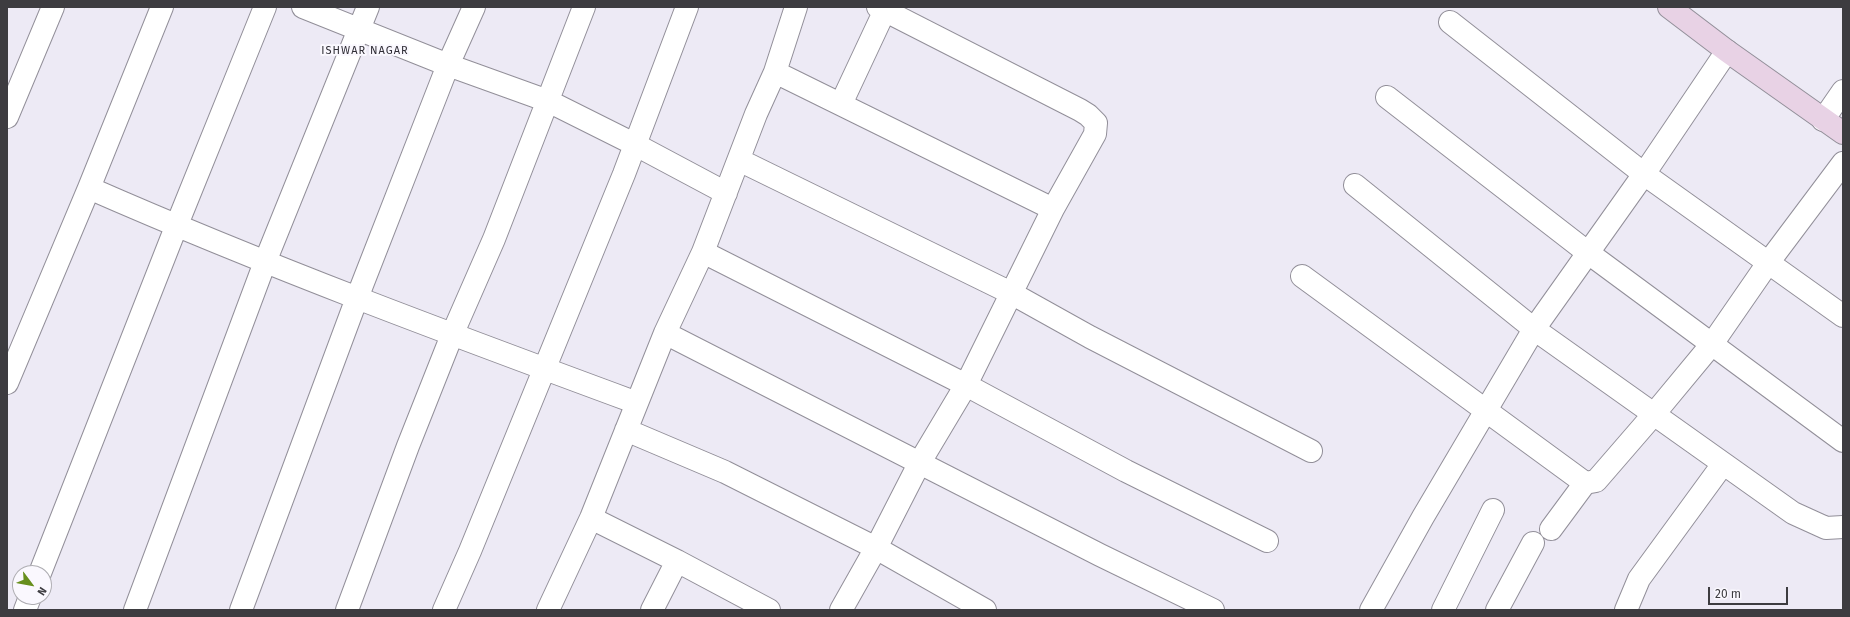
<!DOCTYPE html>
<style>
body{margin:0}
#map{position:relative;width:1850px;height:617px;overflow:hidden;background:#edeaf5;font-family:"Fira Sans",sans-serif}
canvas{display:block}
.frame{position:absolute;inset:0;border:8px solid #3d3c40;pointer-events:none}
.north{position:absolute;left:12px;top:565px;width:40px;height:40px;box-sizing:border-box;background:#faf8fe;border:1px solid #aeadb2;border-radius:50%;rotate:122deg;font-size:11px;font-weight:700;line-height:16px;text-align:center;color:#3d3c40}
.north::after{content:'';display:block;margin:auto;width:14px;height:18px;background:#678f1d;clip-path:polygon(50% 0,100% 100%,50% 72%,0 100%)}
.scale{position:absolute;left:1708px;top:587px;width:80px;height:18px;box-sizing:border-box;border:2px solid #3d3c40;border-top:0;padding-left:5px;font-size:12px;line-height:14px;white-space:nowrap;color:#3d3c40;-webkit-text-stroke:3px #faf8fe;paint-order:stroke}
</style>
<div id="map">
<canvas width="1850" height="617"></canvas>
<div class="frame"></div>
<div class="north">N</div>
<div class="scale">20 m</div>
</div>
<script>
const ctx = document.querySelector('canvas').getContext('2d');
ctx.lineJoin = 'round';
function trace(path, color, width, dash) {
  ctx.strokeStyle = color;
  ctx.lineWidth = width;
  ctx.lineCap = dash ? 'butt' : 'round';
  ctx.setLineDash(dash || []);
  ctx.stroke(path);
}
function drawText(font, color, halo, rows, align = 'center') {
  ctx.font = font + ' "Fira Sans",sans-serif';
  ctx.lineWidth = 4;
  ctx.setLineDash([]);
  ctx.textBaseline = 'middle';
  ctx.strokeStyle = halo;
  ctx.fillStyle = color;
  for (const [text, x, y, turn = 0] of rows) {
    ctx.save();
    ctx.translate(x, y);
    ctx.rotate((+turn || 0) * Math.PI / 180);
    ctx.textAlign = isNaN(turn) ? turn : align;
    if (halo) ctx.strokeText(text, 0, 0);
    ctx.fillText(text, 0, 0);
    ctx.restore();
  }
}
const minor = new Path2D(`
 M303,7L448,65L548,101L636,145L726,193
 M1450,22L1644,174L1843,316
 M775,72L1053,209
 M1387,97L1587,252L1843,441
 M841,104L885,10
 M7,117L53,7
 M1823,120L1843,91
 M739,160L1011,293L1090,337L1311,451
 M1355,185L1534,329L1793,513L1826,528L1843,527
 M89,188C269,267 453,335 637,403
 M703,252L966,385L1126,471L1267,541
 M1302,276L1585,483L1596,481L1654,414L1712,344L1768,263L1843,163
 M665,333L1100,555L1213,610
 M7,383L89,188L162,7
 M626,430L725,472L876,548L985,610
 M591,518L677,561L769,610
 M1551,529L1585,483
 M40,573L176,227L265,7
 M25,610L30,597
 M135,610L265,262L368,7
 M241,610L357,298L448,65L474,7
 M347,610L408,446L452,335L494,239L584,7
 M444,610L470,551L624,174L687,7
 M548,610L591,518L665,333L703,252L756,114L775,72L796,7
 M652,610L677,561
 M841,610L876,548L920,462L966,385L1053,209L1095,134L1096,123L1088,115L1080,110L878,7
 M1371,610L1423,517L1534,329L1644,174L1727,51
 M1443,610L1493,510
 M1497,610L1533,543
 M1626,610L1639,579L1723,464`);
const secondary = new Path2D(`
 M1669,7L1727,51L1843,133`);
const neighbourhoodNames = [
 ["ISHWAR NAGAR",365,51]
];
trace(minor, '#928f99', 24);
trace(secondary, '#928f99', 24);
trace(minor, '#fff', 22);
trace(secondary, '#e8d2e5', 22);
ctx.letterSpacing = '1px';
drawText('11px', '#2f2d35', '#faf8fe', neighbourhoodNames);
ctx.letterSpacing = '0px';
</script>
